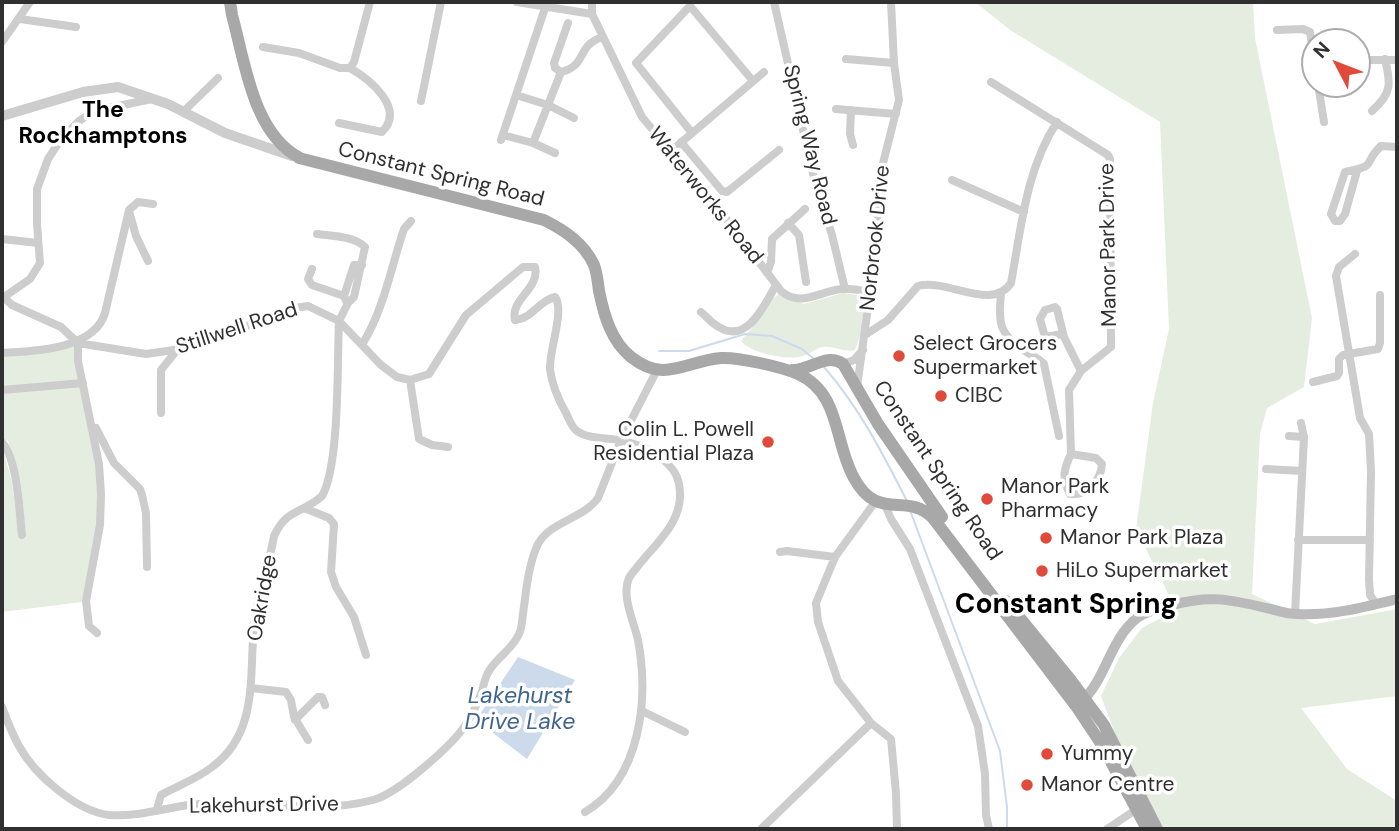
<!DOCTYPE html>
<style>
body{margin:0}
#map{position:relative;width:1399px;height:831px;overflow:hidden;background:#fff;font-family:"DM Sans",sans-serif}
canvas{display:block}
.frame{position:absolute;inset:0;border:4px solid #303030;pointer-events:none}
.north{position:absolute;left:1301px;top:28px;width:70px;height:70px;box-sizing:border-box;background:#fff;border:2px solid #acacac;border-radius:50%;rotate:312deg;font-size:19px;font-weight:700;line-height:28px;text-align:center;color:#303030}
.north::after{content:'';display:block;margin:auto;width:24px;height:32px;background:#e04a3a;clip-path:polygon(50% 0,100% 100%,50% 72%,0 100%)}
</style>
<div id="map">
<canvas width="1399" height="831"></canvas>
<div class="frame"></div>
<div class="north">N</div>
</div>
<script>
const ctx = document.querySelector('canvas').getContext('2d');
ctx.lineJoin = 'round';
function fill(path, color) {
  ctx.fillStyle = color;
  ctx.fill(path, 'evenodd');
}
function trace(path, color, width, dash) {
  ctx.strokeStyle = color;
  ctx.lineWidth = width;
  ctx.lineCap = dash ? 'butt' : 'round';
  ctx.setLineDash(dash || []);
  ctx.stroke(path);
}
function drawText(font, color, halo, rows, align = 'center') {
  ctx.font = font + ' "DM Sans",sans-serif';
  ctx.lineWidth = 7;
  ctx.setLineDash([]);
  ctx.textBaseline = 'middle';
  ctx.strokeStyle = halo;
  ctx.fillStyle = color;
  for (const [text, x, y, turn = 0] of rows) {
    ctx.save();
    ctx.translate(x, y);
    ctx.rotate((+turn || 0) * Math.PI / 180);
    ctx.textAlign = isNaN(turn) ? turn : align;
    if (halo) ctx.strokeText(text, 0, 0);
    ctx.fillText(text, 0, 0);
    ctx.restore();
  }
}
const green = new Path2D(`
 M975,2H1253L1255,38L1312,318L1304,387L1267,408L1260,434L1252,594L1315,624L1397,609V696L1301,708L1347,769L1397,801V829H1164L1128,769L1101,696L1119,658L1142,628L1174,611L1166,589L1136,529L1153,403L1169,329L1160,122L1010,30Z
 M781,293L804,304L843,293L864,296L862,330L855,350C844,353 835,345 823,347C816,348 810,354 803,356C788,361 750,353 741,341L764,313L773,298Z
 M76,345L96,464L98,523L82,602L2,612V446L12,482L20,536L26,539L17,475L8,441L2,438V355Z`);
const water = new Path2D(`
 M518,657L575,680L527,759L476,720Z`);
const stream = new Path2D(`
 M659,351H689L745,334L772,336L802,349L814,359
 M824,367C859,407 883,454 907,501
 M911,513L1000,751L1007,807V829`);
const minor = new Path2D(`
 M517,2L592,14
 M592,2V14L642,117L711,199L781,291C801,308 820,291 842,289C851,288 862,291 871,292
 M774,2L814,178L832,235L845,289
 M20,19L76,27
 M1277,30L1303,29L1310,32L1315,65
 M2,42L30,2
 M263,47L299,53L340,68H350
 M846,59L894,63
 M1357,60H1397
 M350,68L354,62L370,2
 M561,72C588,65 575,47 602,37
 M561,72L555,68L554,63L568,23
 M991,82L1108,155L1110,159L1111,347L1081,371L1069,390L1071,454
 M1318,84L1324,122
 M516,95L548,105L574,118
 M421,101L441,2
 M836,109L896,114
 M851,110L850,134L853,145
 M1372,111C1392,93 1391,84 1385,59
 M183,112L218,78
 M339,123L382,132C406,108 369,79 350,68
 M692,133L636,63L690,6L753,81
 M503,135L533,143L555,153
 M501,140L546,5
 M681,142L722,191L727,192L779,150
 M533,143L561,72
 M670,152L764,72
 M1357,171L1345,214L1340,221H1335L1331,214L1345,172C1380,165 1361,165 1381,146L1397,147
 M952,180L1024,212
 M129,211L136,236L148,261
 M788,223L799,235L806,282
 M2,239L38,243
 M1355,254L1339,267L1336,276L1360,418L1369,434L1371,471L1369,580L1370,595L1376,604
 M312,269L308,279L312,285L344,296
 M767,273L771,262L772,239L805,209
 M1001,294C998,322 999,335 1025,351C1032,356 1039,358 1044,364L1059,436
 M2,296L12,305L61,327L78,343L146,354L188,348L206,343L288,309L308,306L339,321L381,365L397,377L410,380L429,374L466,315L523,267H535C540,289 510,299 515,320C532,319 538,301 555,297C565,310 549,350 550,369C552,386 558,399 566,413C569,419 572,428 577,431C588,439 606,438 619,440C641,444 675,460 679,484C686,519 658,541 638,566C636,569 631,574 629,578C621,596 634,622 638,640C649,699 641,779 585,812
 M4,297L30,279L40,263L37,224V189L48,159L61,139L79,121L94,111L152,99
 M346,301L344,296L354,265H362
 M701,312C707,317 712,324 719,327C747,345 765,304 776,285
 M1063,334L1045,337L1040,319L1045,310L1055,307L1057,309L1064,337L1081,371
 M865,335L888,320L918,286C946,278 992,312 1011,283C1021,229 1026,169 1057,122
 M78,343V361L99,464L101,494L100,525L86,601L89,626L97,633
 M363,343C384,309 391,267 404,229L411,221
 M2,353C33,351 94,350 105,313L129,210L138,202L153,204
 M843,364L854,360L863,350
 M410,380L419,439L432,445L448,447
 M1313,382L1337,376L1339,373V359L1343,355L1378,349L1380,343V295
 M857,387L876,249L879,179L899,100L894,63L891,2
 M2,390L83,383
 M161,413V370L177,350
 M96,428L114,463L140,489L142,495L146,513L147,567
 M1289,436L1304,437
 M2,442C18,461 19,510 22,535
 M1071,454L1096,458L1102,464C1101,480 1088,496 1070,494C1062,479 1063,470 1071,454Z
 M1266,469L1302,471
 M875,502L835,557L816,603L818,622L838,681L871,723L891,739L896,793L897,829
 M885,505L891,519L910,549L978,726L985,774L986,815L989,829
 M304,508L329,518L334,524L331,572L336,587L354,617L366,655
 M1298,540H1370
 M780,552L787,551L835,557
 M1295,614L1304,437L1301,423
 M251,688L286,692L291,700L294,717L308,740
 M2,707C7,720 12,734 19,746C34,774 76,811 109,815C135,817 162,809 188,805C249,798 312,816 373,800C397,794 453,745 466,724C473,714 478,702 482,691C484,684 485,677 489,671C497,657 512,650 519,634C522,628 522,620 523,614C526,592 528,567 537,546C549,521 582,520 598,498L621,440L657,370
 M642,711L685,732
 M295,720L318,697H322L325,705
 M157,809L161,795C177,786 197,779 212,767C259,733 249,675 254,625C257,595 269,566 274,536C287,508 302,514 322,496C340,465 337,361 339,321L348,303L354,297L365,247C354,236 332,236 317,234
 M761,829L871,723
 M1107,829L1140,807`);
const tertiary = new Path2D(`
 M2,116L83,92L118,87L168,104L225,133L292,156`);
const secondary = new Path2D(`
 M1081,702C1106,680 1110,639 1137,618C1147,611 1160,608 1172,605C1209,595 1229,599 1266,608C1276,610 1287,614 1297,614C1331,616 1365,607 1397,599`);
const primary = new Path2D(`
 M230,2L232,15C245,62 253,134 300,158
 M299,158L544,220C564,230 584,243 594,265C597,273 598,283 599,291C604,315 611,341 631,357C665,384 685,361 721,358C738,357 782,367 798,374C841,393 834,443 854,478C878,523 907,491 933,518L1076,706L1102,745L1147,829
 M792,370C810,371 826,352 843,364L878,424L942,517
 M1006,601L1070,679L1104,725L1157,829`);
const markers = [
 [899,356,7,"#e04a3a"],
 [941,396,7,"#e04a3a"],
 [768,442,7,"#e04a3a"],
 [987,499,7,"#e04a3a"],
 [1046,538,7,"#e04a3a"],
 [1042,571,7,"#e04a3a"],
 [1047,754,7,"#e04a3a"],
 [1027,785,7,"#e04a3a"]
];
const streetNames = [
 ["Spring Way Road",809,145,76],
 ["Constant Spring Road",441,175,14],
 ["Waterworks Road",705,196,51],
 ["Norbrook Drive",876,238,-84],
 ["Manor Park Drive",1109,245,-91],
 ["Stillwell Road",237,329,-18],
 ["Constant Spring Road",937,471,56],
 ["Oakridge",263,598,-80],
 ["Lakehurst Drive",264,806,-1]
];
const poiNames = [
 ["Select Grocers",913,344],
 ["Supermarket",913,368],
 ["CIBC",955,396],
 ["Colin L. Powell",754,430,"right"],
 ["Residential Plaza",754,454,"right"],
 ["Manor Park",1001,487],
 ["Pharmacy",1001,511],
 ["Manor Park Plaza",1060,538],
 ["HiLo Supermarket",1056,571],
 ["Yummy",1061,754],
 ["Manor Centre",1041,785]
];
const neighbourhoodNames = [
 ["The",103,111],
 ["Rockhamptons",103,137]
];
const waterNames = [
 ["Lakehurst",520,697],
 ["Drive Lake",520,723]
];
const districtNames = [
 ["Constant Spring",1066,606]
];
fill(green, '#e4eddf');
fill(water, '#ccdaeb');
trace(stream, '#ccdaeb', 2);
trace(minor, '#cdcdcd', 8);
trace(tertiary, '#cdcdcd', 10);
trace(secondary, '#bababa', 10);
trace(primary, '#a8a8a8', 12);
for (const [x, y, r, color] of markers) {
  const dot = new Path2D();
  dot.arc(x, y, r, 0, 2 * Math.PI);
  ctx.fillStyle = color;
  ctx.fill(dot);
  trace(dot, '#fff', 2.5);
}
drawText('21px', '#303030', '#fff', streetNames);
drawText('21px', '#303030', '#fff', poiNames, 'left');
drawText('bold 23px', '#000', '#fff', neighbourhoodNames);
drawText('italic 23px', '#406490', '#fff', waterNames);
drawText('bold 28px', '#000', '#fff', districtNames);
</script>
